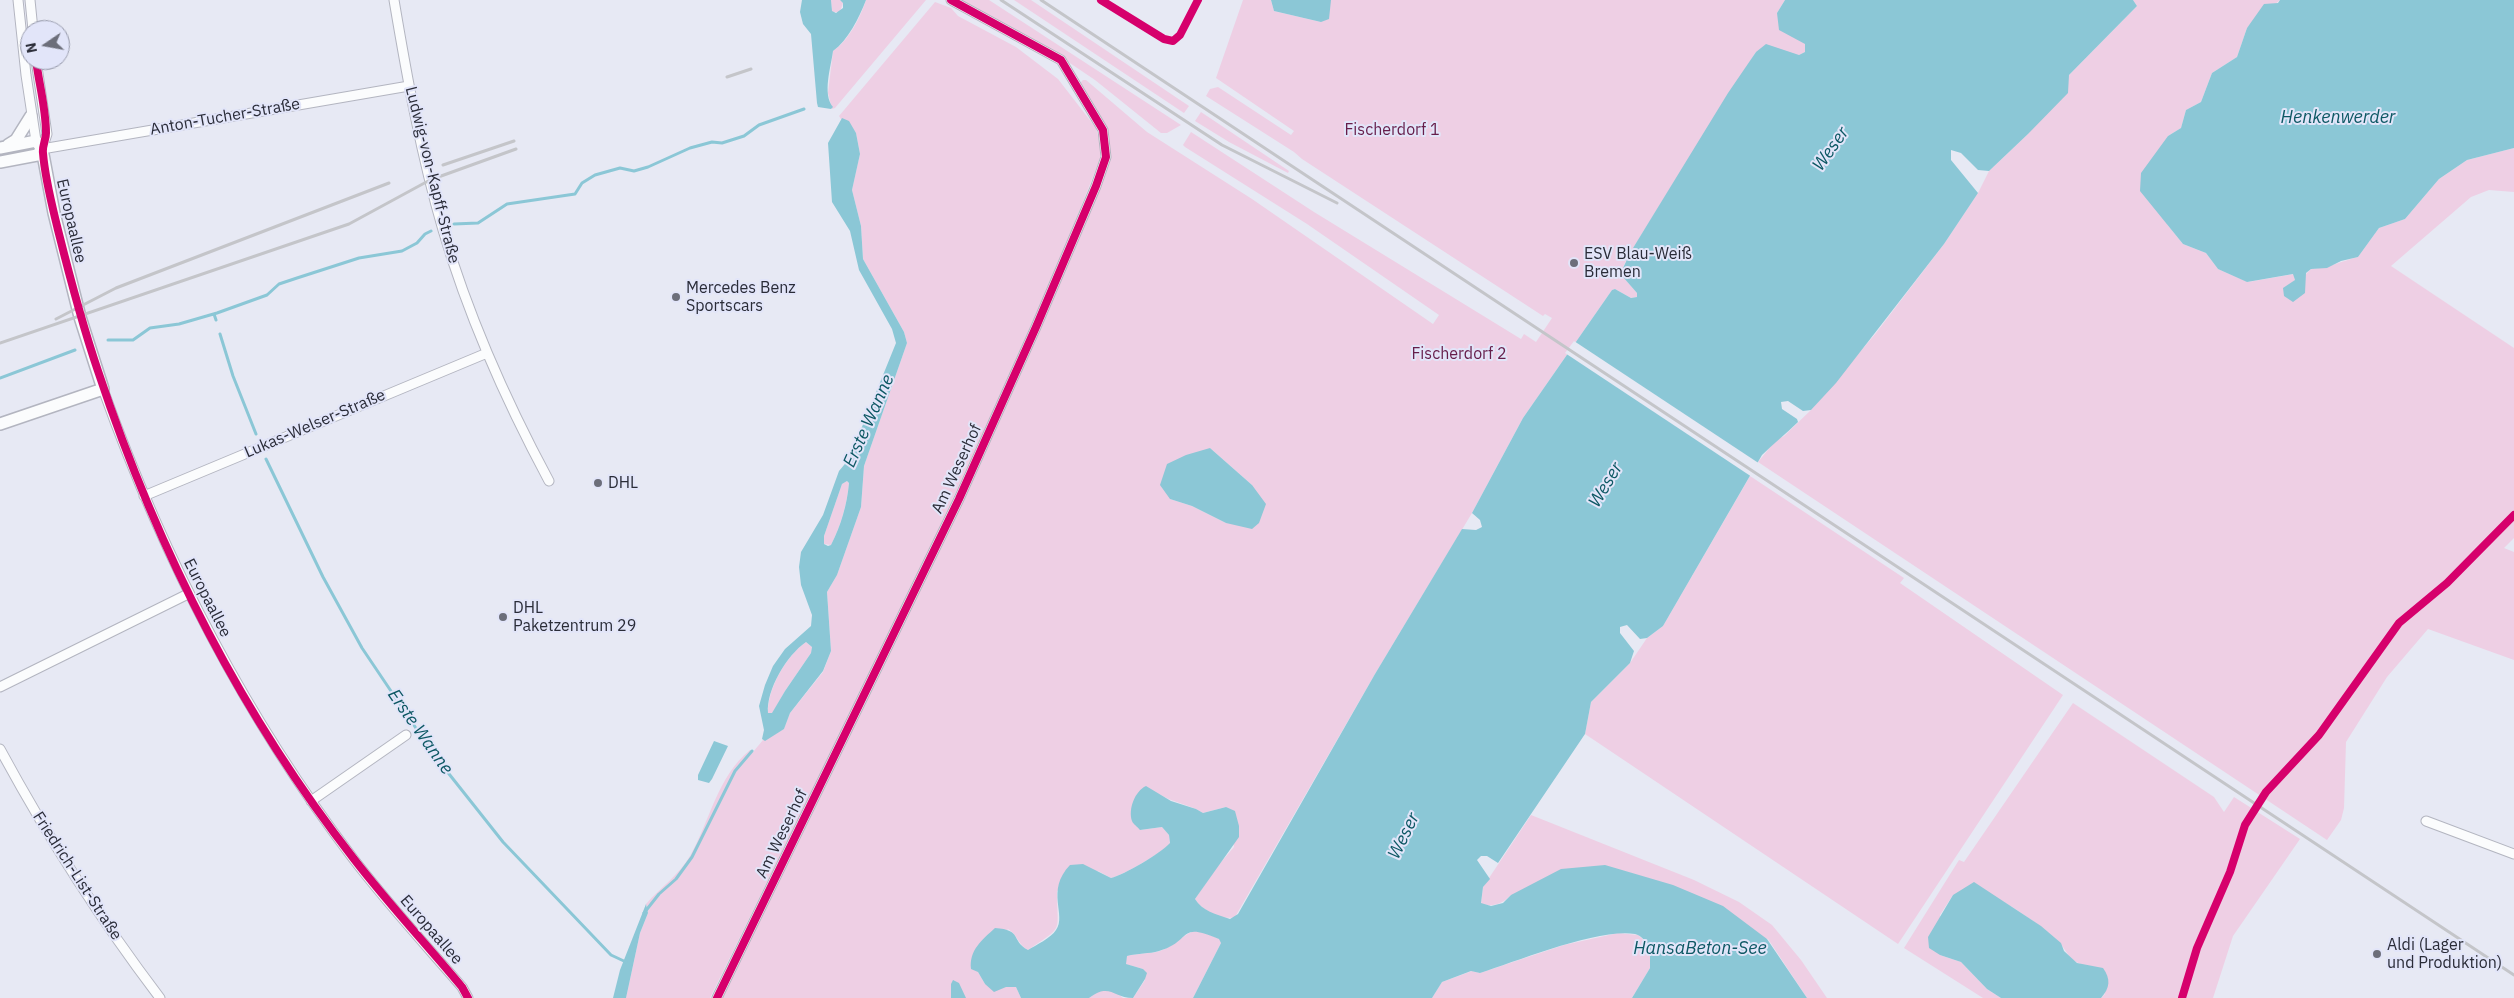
<!DOCTYPE html>
<meta charset="utf-8">
<style>
body{margin:0}
#map{position:relative;width:2514px;height:998px;overflow:hidden;background:#e7e9f4;font-family:"IBM Plex Sans",sans-serif}
canvas{display:block}
.north{position:absolute;left:20px;top:20px;width:50px;height:50px;box-sizing:border-box;background:#e2e5f9;border:1px solid #989bac;border-radius:50%;rotate:258deg;font-size:14px;font-weight:700;line-height:20px;text-align:center;color:#2a2c38}
.north::after{content:'';display:block;margin:auto;width:18px;height:22px;background:#6c6e7a;clip-path:polygon(50% 0,100% 100%,50% 72%,0 100%)}
</style>
<div id="map">
<canvas width="2514" height="998"></canvas>
<div class="north">N</div>
</div>
<script>
const ctx = document.querySelector('canvas').getContext('2d');
ctx.lineJoin = 'round';
function fill(path, color) {
  ctx.fillStyle = color;
  ctx.fill(path, 'evenodd');
}
function trace(path, color, width, dash) {
  ctx.strokeStyle = color;
  ctx.lineWidth = width;
  ctx.lineCap = dash ? 'butt' : 'round';
  ctx.setLineDash(dash || []);
  ctx.stroke(path);
}
function drawText(font, color, halo, rows, align = 'center') {
  ctx.font = font + ' "IBM Plex Sans",sans-serif';
  ctx.lineWidth = 4;
  ctx.setLineDash([]);
  ctx.textBaseline = 'middle';
  ctx.strokeStyle = halo;
  ctx.fillStyle = color;
  for (const [text, x, y, turn = 0] of rows) {
    ctx.save();
    ctx.translate(x, y);
    ctx.rotate((+turn || 0) * Math.PI / 180);
    ctx.textAlign = isNaN(turn) ? turn : align;
    if (halo) ctx.strokeText(text, 0, 0);
    ctx.fillText(text, 0, 0);
    ctx.restore();
  }
}
const green = new Path2D(`
 M831,0H840L843,3L840,12H832Z
 M866,0H926L835,108L832,109L828,93L833,51C849,40 860,18 866,0Z
 M961,0H989L1181,125L1167,133H1161L1095,80L1052,51Z
 M1014,0H1031L1189,106L1184,113Z
 M1243,0H1271L1274,11L1321,22L1331,0H1785L1777,13L1805,44V52L1799,55L1756,52L1633,248L1648,256L1647,257L1632,249L1623,267L1637,276L1636,278L1623,270V277L1637,293V297L1631,298L1615,289L1612,290L1523,418L1472,513L1375,674L1235,917C1222,921 1201,910 1195,899L1216,868L1234,847L1226,807L1203,813C1189,804 1173,803 1159,794L1140,830L1162,827L1169,835L1170,844C1161,853 1124,875 1111,878L1098,871L1057,891C1057,934 1065,925 1028,950C1018,945 1018,935 1008,929L978,972L985,984L1016,987L1021,998H720L792,855L961,502L1109,149L1078,85L1083,80H1086L1147,132L1252,199L1433,324L1439,315L1307,224L1185,147L1183,145L1191,132L1314,212L1521,339L1524,334L1536,342L1552,318L1545,314L1543,316L1302,159L1294,152L1206,96L1210,89L1218,87L1291,135L1294,131L1216,78ZM1210,448L1252,485L1226,523L1192,506L1170,499Z
 M2133,0H2280L2247,28L2237,57L2212,73L2201,102L2186,110L2181,128L2168,136L2167,224L2183,244L2206,253L2218,269L2248,282L2294,274L2295,280L2284,296L2311,269C2328,268 2342,261 2358,257L2379,228L2405,219L2439,179L2467,160L2514,148V192L2489,190L2471,197L2391,266L2514,348V538L2504,548L2514,552V660L2428,629L2387,677L2346,742L2344,808L2341,820L2327,840L1758,462L1776,440L1784,436L1811,410L1876,333L1944,244L1978,193L1989,171L2028,134L2069,75L2137,6Z
 M935,2L951,8L958,16L1016,47L1058,79L1096,128L1100,143V159L1059,262L989,420L913,585L710,998H626L640,933L648,913L646,904C660,888 679,875 690,856C710,821 717,777 750,750L753,752L763,740L784,729L790,713L823,672L831,651L827,592L837,575L861,507L864,466L907,343L904,332L863,259L861,226L852,190L860,154L856,133L846,120L841,119L839,116Z
 M1201,112L1289,171L1288,173L1229,142L1195,121Z
 M1750,476L1904,578L1900,583L2063,695L1898,944L1585,734L1591,702L1630,663L1647,638L1663,626Z
 M847,481L849,483C847,504 841,525 831,545L824,544V536L842,484Z
 M806,642L812,647L811,653L785,691L772,714L768,713C767,689 787,655 806,642Z
 M2073,703L2214,797L2224,812L2234,797L2300,839L2233,936L2213,998H2101L2105,994L2087,966C2068,961 2070,955 2059,942C2053,934 2001,898 1992,896C1980,894 1966,895 1953,895L1940,915V955L1961,962L1987,989L2001,998H1983L1904,948L1959,860L1964,862Z
 M1531,815L1694,880L1739,902L1772,925L1801,960L1827,998H1807L1768,939L1511,895C1502,904 1494,907 1481,904L1483,887Z
 M1198,930L1220,939L1221,943L1193,998H1133L1145,980L1143,969L1125,964L1127,956C1138,953 1150,954 1160,951C1175,946 1183,933 1198,930Z
 M1618,933L1638,935L1650,945V968L1632,998H1432L1442,982L1472,971L1480,973L1564,945Z
 M1107,990L1116,992L1123,998H1089L1096,992Z`);
const water = new Path2D(`
 M802,0H831L832,11L836,13L843,8V3L840,0H866C859,18 848,40 833,51C831,67 822,94 833,107L831,109L818,107L817,103L811,34L803,24L800,12Z
 M1271,0H1331L1329,19L1321,22L1274,11Z
 M1785,0H2133L2137,6L2069,75L2068,93L2028,134L1989,171L1978,170L1961,153L1951,150V160L1978,193L1944,244L1836,383L1811,410L1803,411L1788,401L1781,402L1782,409L1797,419L1798,422C1786,434 1774,443 1762,455L1663,626L1647,638L1640,639L1627,625L1620,627V633L1634,651L1630,663L1591,702L1585,734L1498,863L1487,856H1481L1477,860L1490,879L1483,887L1481,903L1491,906L1503,903L1511,895L1561,869L1605,865L1673,885L1723,906L1767,939L1807,998H1632L1650,968V946C1646,942 1641,935 1635,934C1598,928 1518,961 1480,973L1471,971L1442,982L1432,998H1193L1221,943L1219,939C1177,921 1193,941 1159,951C1149,954 1138,953 1127,956L1126,964L1143,969L1147,973L1145,979L1133,998C1113,998 1110,982 1089,998H1021L1016,987H1006L994,992L985,984L978,972L971,969C969,950 982,940 995,928C1023,930 1010,940 1028,950C1036,945 1051,938 1056,930C1067,915 1045,891 1070,865L1083,864L1111,878C1124,875 1161,853 1170,843L1169,835L1162,827L1140,830C1138,827 1133,824 1132,821C1128,809 1135,791 1146,786L1171,801L1196,809L1203,813L1226,807L1235,811L1239,826V837L1195,899C1202,911 1216,914 1230,919L1238,914L1375,674L1462,529L1476,530L1482,527L1480,520L1472,513L1523,418L1612,290L1615,289L1631,298L1637,297V293L1623,277L1622,270L1637,276L1623,268L1632,249L1648,257L1633,248L1728,93L1756,52L1766,44L1799,55L1805,52V44L1779,30L1777,13Z
 M2280,0H2514V148L2467,160L2439,179L2405,219L2379,228L2358,257L2341,261L2327,268L2311,269L2306,273L2305,293L2293,302L2284,296L2283,288L2295,280L2293,274L2247,282L2218,269L2206,253L2183,244L2140,191L2141,173L2168,136L2181,128L2186,110L2201,102L2212,73L2237,57L2247,28L2264,4L2278,3Z
 M842,118L849,121L856,133L860,154L852,190L861,226L863,259L904,332L907,343L864,466L861,507L837,575L827,592L831,651L823,671L790,713L784,729L765,741L762,739L764,730L759,706L765,685L773,666L785,649L811,626L812,615L801,585L799,567L801,552L823,515L839,471L849,459L896,343L892,329L859,270L850,231L832,202L828,143ZM847,481L849,483C847,505 841,525 831,545L828,546L824,544V536L842,484ZM806,642L812,647L811,653L785,691L772,713H768C766,690 787,655 806,642Z
 M1210,448L1252,485L1266,504L1259,523L1252,529L1226,523L1192,506L1170,499L1160,485L1167,464L1186,455Z
 M714,741L728,746L712,779L709,783L698,780V775Z
 M1974,882L2041,926L2061,943L2064,951L2077,963L2103,968C2111,979 2110,988 2101,998H2001L1987,989L1961,962L1940,955L1929,948L1928,937L1953,895Z
 M646,904L648,913L640,933L626,998H613L620,970Z
 M953,980L959,983L966,998H951V984Z`);
const pier = new Path2D(`
 M1574,341L1760,464L1752,477L1565,353Z`);
const stream = new Path2D(`
 M454,224L478,223L507,204L575,194L582,183L595,175L620,168L634,171L648,167L690,148L712,142L722,143L744,136L759,125L804,109
 M214,314L216,320
 M220,334L233,376L256,434
 M108,340H133L150,328L179,324L217,313L267,295L279,284L297,278L359,258L402,251L417,243L425,234L431,231
 M0,378L75,350
 M266,459L323,577L362,648L434,755L503,842L611,955L626,962
 M644,913L659,894L676,879L692,857L735,771L752,751`);
const minor = new Path2D(`
 M18,0L26,75L36,141
 M30,0L33,30
 M394,0C407,77 421,155 443,230C469,318 506,401 549,481
 M36,60L47,134L42,149L409,86
 M103,389C163,557 244,715 352,857C387,903 425,944 462,987L468,998
 M144,496L487,353
 M0,687L188,594
 M0,749C47,836 100,919 160,998
 M311,801L406,735
 M2426,821L2514,854
 M717,998L959,499L1036,327L1096,186L1106,157L1103,130L1061,60L951,0`);
const tertiary = new Path2D(`
 M8,145L16,140L31,116
 M0,148L36,141L42,149L54,213L80,317L103,389L0,424
 M0,162L37,155L42,149`);
const rail = new Path2D(`
 M1001,0L1222,145L1337,203
 M1041,0L2514,975
 M727,77L751,69
 M443,165L514,141
 M56,319L116,288L389,183
 M0,343L349,224L430,180L516,149`);
const cycleway = new Path2D(`
 M1101,0L1164,39L1173,41L1180,35L1198,0
 M36,60C39,84 46,109 46,133C46,140 42,146 43,153C45,179 52,205 58,230C70,278 82,324 98,371C156,546 240,713 354,859C388,903 426,944 462,987L468,998
 M717,998L959,499L1036,327L1096,186L1106,157L1103,130L1061,60L951,0
 M2182,998L2197,948L2230,872L2245,825L2266,792L2319,735L2399,623L2447,583L2514,515`);
const markers = [
 [1574,263,5,"#6c6e7a"],
 [676,297,5,"#6c6e7a"],
 [598,483,5,"#6c6e7a"],
 [503,617,5,"#6c6e7a"],
 [2377,954,5,"#6c6e7a"]
];
const streetNames = [
 ["Anton-Tucher-Straße",225,117,-10],
 ["Ludwig-von-Kapff-Straße",432,175,76],
 ["Europaallee",71,221,77],
 ["Lukas-Welser-Straße",315,424,-23],
 ["Am Weserhof",957,469,-65],
 ["Europaallee",207,598,63],
 ["Am Weserhof",782,834,-64],
 ["Friedrich-List-Straße",77,876,57],
 ["Europaallee",431,930,49]
];
const parkNames = [
 ["Fischerdorf 1",1392,130],
 ["Fischerdorf 2",1459,354]
];
const poiNames = [
 ["ESV Blau-Weiß",1584,254],
 ["Bremen",1584,272],
 ["Mercedes Benz",686,288],
 ["Sportscars",686,306],
 ["DHL",608,483],
 ["DHL",513,608],
 ["Paketzentrum 29",513,626],
 ["Aldi (Lager",2387,945],
 ["und Produktion)",2387,963]
];
const waterNames = [
 ["Henkenwerder",2338,118],
 ["Weser",1831,149,-55],
 ["Erste Wanne",869,421,-66],
 ["Weser",1606,485,-59],
 ["Erste Wanne",420,732,55],
 ["Weser",1404,836,-64],
 ["HansaBeton-See",1700,949]
];
fill(green, '#eecfe4');
fill(water, '#8bc7d6');
fill(pier, '#e7e9f4');
trace(stream, '#8bc7d6', 3);
trace(minor, '#b3b5c0', 11);
trace(tertiary, '#b3b5c0', 14);
trace(minor, '#fbfcfd', 9);
trace(tertiary, '#fbfcfd', 11);
trace(rail, '#c4c5c9', 3);
trace(cycleway, '#d6006c', 8);
for (const [x, y, r, color] of markers) {
  const dot = new Path2D();
  dot.arc(x, y, r, 0, 2 * Math.PI);
  ctx.fillStyle = color;
  ctx.fill(dot);
  trace(dot, '#e2e5f9', 2);
}
drawText('16px', '#2a2c38', '#e2e5f9', streetNames);
drawText('16px', '#661d4a', '#e2e5f9', parkNames);
drawText('16px', '#2a2c38', '#e2e5f9', poiNames, 'left');
drawText('italic 18px', '#0d5864', '#e2e5f9', waterNames);
</script>
